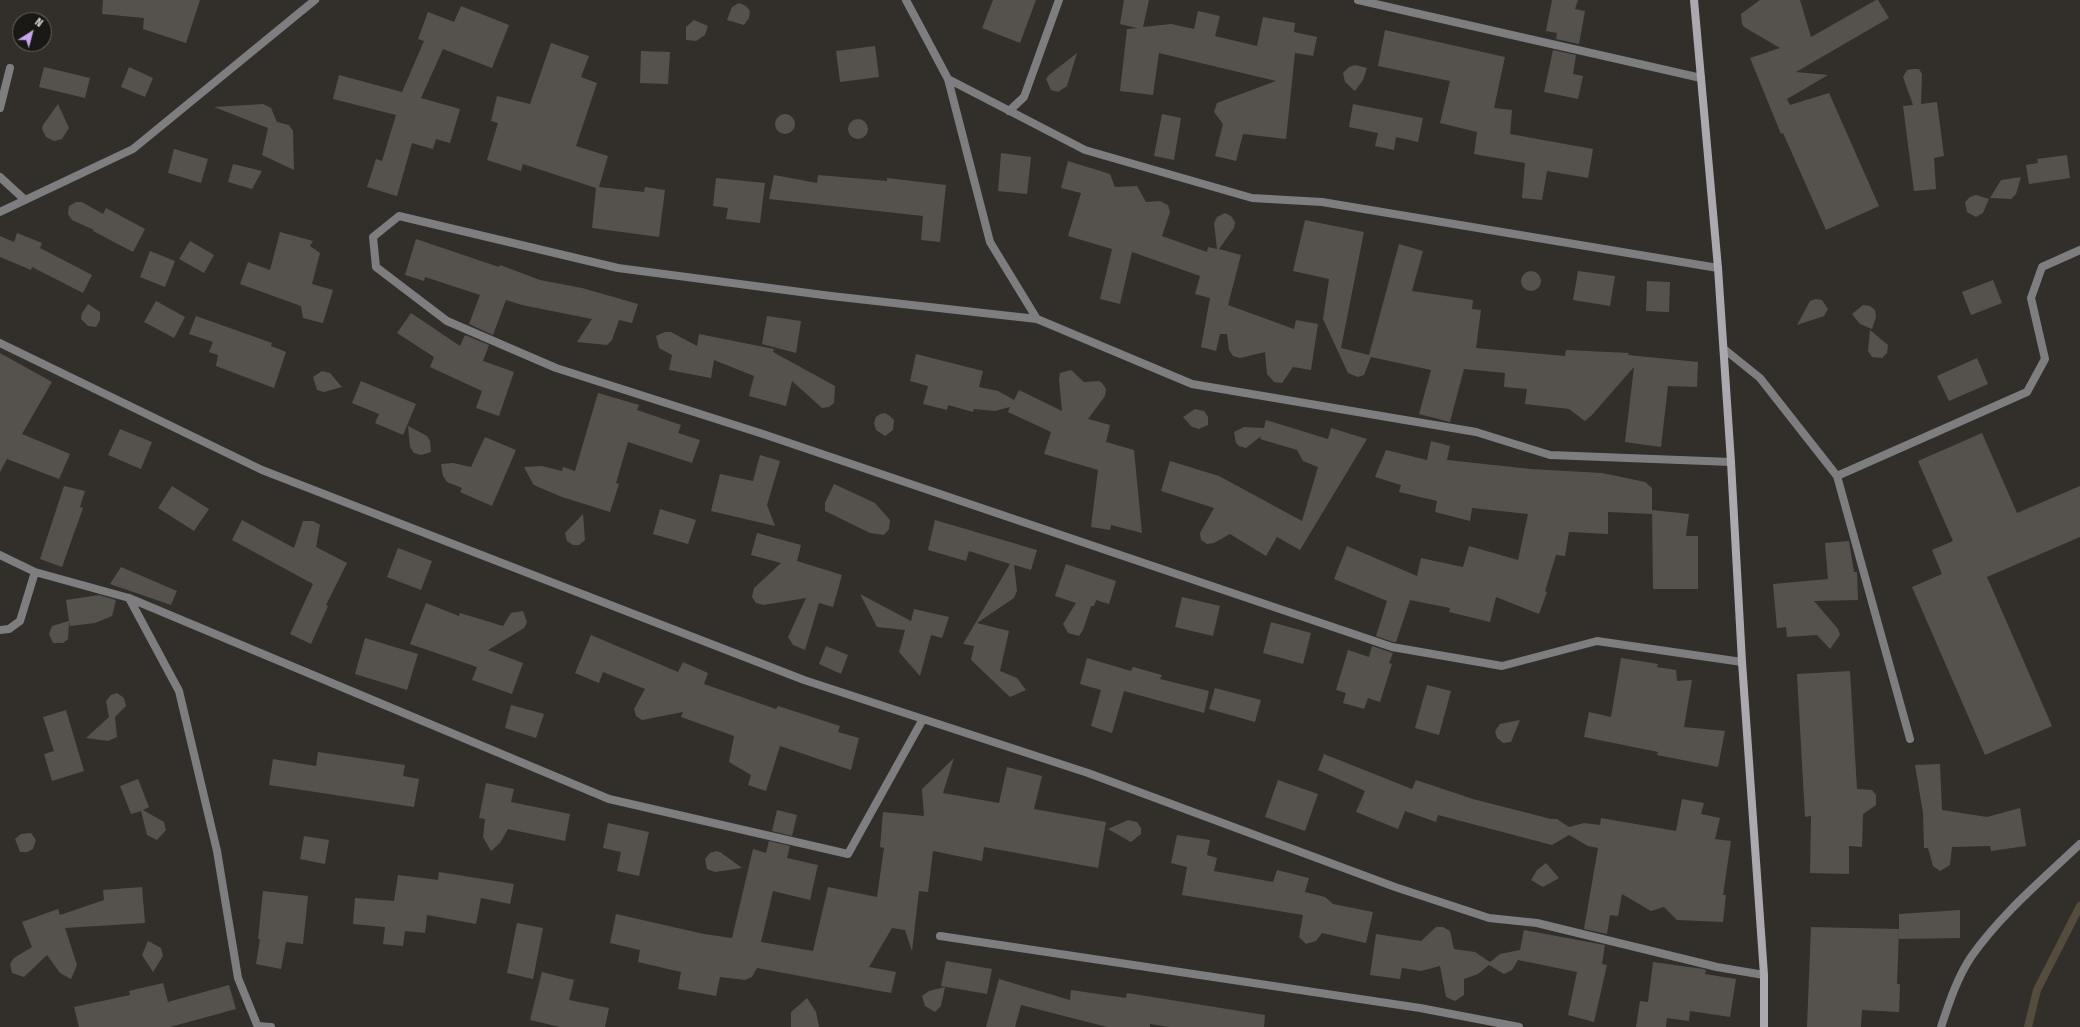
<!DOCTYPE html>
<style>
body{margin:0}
#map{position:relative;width:2080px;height:1027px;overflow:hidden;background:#322f2b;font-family:"Fira Sans Condensed",sans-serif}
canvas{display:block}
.north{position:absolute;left:12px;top:12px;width:40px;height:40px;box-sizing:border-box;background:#191815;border:1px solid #63625f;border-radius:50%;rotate:36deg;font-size:11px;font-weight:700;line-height:16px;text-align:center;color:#d3d1ce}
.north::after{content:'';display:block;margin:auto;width:14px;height:18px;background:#c5a6f0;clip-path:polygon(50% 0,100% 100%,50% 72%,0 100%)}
</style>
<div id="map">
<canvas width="2080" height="1027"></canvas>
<div class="north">N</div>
</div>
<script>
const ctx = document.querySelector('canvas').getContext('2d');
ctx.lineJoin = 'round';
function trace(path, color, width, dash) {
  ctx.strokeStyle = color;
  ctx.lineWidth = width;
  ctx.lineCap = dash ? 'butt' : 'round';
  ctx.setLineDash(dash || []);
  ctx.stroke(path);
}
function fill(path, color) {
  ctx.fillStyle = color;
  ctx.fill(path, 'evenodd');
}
const stream = new Path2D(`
 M2028,1027L2037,990L2080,906`);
const building = new Path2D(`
 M103,0H200L186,43L143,29L144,18L102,14Z
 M993,0H1036L1020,43L982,28Z
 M1124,0H1149L1143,27L1171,24L1194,29L1198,11L1220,16L1215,36L1257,46L1263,17L1295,23L1294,32L1317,37L1313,56L1295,53L1286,139L1243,134L1236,161L1215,156L1223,124L1214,112L1217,103L1276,81L1159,53L1153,95L1120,91L1127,29L1137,28L1120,24Z
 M1552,0H1578L1575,9L1585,11L1579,44L1556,39L1557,33L1546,31Z
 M1760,0H1800L1811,37L1876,0H1878L1889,18L1796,72L1828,75L1787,99L1790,105L1829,93L1879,206L1826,230L1783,133L1781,134L1750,58L1780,48L1744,27L1742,24L1741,14Z
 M739,3L746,6L750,11L749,18L744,25L727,20L732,7Z
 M461,6L509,25L492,68L443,49L421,98L460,109L450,143L436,139L433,149L412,143L397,196L367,187L376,159L382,161L396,115L333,99L339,75L402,92L424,41L418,39L428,12L454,22Z
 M694,20L708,26L705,35L696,41L686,40V27Z
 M1385,30L1505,57L1494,108L1512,110L1510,134L1593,149L1588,178L1547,171L1542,200L1522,198L1525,163L1474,154L1477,132L1440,123L1450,81L1378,66Z
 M551,43L589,56L581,77L597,83L576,146L608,156L599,187L644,192L645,187L665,190L659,237L592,228L596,188L523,164L521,171L487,160L498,123L491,121L497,96L530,104Z
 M875,46L879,77L840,82L836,51Z
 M1553,50L1576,55L1573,74L1583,76L1578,99L1544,92Z
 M641,51L670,52L668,84L640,83Z
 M1077,53L1067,86L1058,92L1051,90L1046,79L1049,75Z
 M1355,65L1367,68L1363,80L1355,91L1345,82L1343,73L1349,67Z
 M44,67L90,78L85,98L39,87Z
 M129,67L153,78L145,97L121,87Z
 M1913,69H1919L1922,74L1921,104L1937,102L1944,156L1934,158L1936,189L1914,191L1903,106L1913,105L1903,77L1907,70Z
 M58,104L69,128L62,139L54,141L46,137L42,129L43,125Z
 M263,104L271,108L277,122L289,125L293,131L294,170L262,155L268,128L214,107Z
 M1353,104L1423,118L1418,142L1396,137L1394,150L1375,146L1378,133L1349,127Z
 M775 124a10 10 0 1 1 20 0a10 10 0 1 1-20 0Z
 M1162,114L1181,118L1174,160L1154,156Z
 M848 129a10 10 0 1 1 20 0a10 10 0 1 1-20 0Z
 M174,149L208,159L201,183L168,173Z
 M1001,153L1031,157L1027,194L998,191Z
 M2067,155L2070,178L2029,184L2026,165L2038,163L2037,159Z
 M1068,161L1110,174L1115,187L1137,186L1146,202L1160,201L1168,205L1170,212L1162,236L1207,252L1208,247L1217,249L1214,223L1217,217L1225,213L1231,216L1235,222L1234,228L1219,249L1241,255L1228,305L1294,329L1296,320L1318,324L1311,370L1293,367L1282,383L1274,382L1267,374L1265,352L1240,358L1233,356L1229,350L1227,334H1220L1216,351L1201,347L1210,298L1195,294L1200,276L1132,252L1120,304L1100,299L1112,249L1068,236L1081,193L1061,188Z
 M233,164L262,171L252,189L228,182Z
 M774,175L817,183L818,175L887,181V178L946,185L940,242L921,240L923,216L769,199Z
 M2021,177L2016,194L2011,199L1990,198L2001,180Z
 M716,178L765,183L760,223L726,219L728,208L713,206Z
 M1976,195L1989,199L1983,213L1976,217L1967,212L1965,202L1970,197Z
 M76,202H82L103,214L106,208L145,229L133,252L93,231L94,230L72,220L68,214L69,206Z
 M1305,220L1364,232L1341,348L1369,355L1399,244L1423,251L1412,291L1473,300L1472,309L1481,310L1476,348L1565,356L1566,350L1629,353L1628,355L1698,362L1697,387L1668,386L1661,447L1625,442L1634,367L1591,416L1585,421L1569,409L1525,404L1527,389L1504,387L1505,373L1464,369L1450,422L1419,414L1431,370L1371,357L1364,375L1358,377L1348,373L1323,319L1329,279L1293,271Z
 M280,232L313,241L310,246L320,253L312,284L333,290L323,323L303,318L301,306L240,284L248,262L270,270Z
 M17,233L42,243L40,248L92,275L83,293L32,267L31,270L0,257V236L14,242Z
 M416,239L499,267L500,265L540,280L582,288L638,304L632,323L619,320L612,340L607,345L577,342L592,319L522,305L506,300L493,335L469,324L480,295L425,277L424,281L405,275Z
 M190,241L214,255L204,273L179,259Z
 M150,251L175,261L165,287L140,277Z
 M1521 281a10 10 0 1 1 20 0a10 10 0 1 1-20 0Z
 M1578,271L1615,276L1610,306L1573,300Z
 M1993,280L2002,303L1971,315L1962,292Z
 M1647,281L1670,282L1669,312L1646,311Z
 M1816,299L1822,300L1828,309L1824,316L1797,325L1810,301Z
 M156,301L185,317L174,338L144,322Z
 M88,304L100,312V320L96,327L88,326L81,319L82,313Z
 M1863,305L1870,306L1875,310L1876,317L1872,329L1860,324L1852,314Z
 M411,313L460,346L465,335L489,345L483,361L514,372L499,416L476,408L482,391L430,367L434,357L397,333Z
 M196,316L272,343L271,346L286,352L274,388L216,366L218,355L209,352L213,342L189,334Z
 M767,316L801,321L796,353L762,344Z
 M1870,330L1888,345L1887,353L1882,358L1872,357L1868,351Z
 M665,332H671L697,346L699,334L774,349L773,352L835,386L834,403L829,407L822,408L792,381L786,406L749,396L754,376L714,360L711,378L669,370L672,355L659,348L656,336Z
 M0,353L52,382L22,434L70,454L59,479L7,459L0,472Z
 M916,354L983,371L979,387L998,391L1014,400L1019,390L1062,411L1059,380L1060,373L1071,370L1084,382L1099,381L1102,383L1106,389L1105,396L1088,419L1110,425L1106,442L1134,450L1142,533L1111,525L1110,530L1091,527L1098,470L1044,454L1051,432L1008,412L1010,407L995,411L974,409L973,412L948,405L947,410L923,404L928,386L910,381Z
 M1977,358L1988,384L1949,401L1937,376Z
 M322,371L330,373L342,387L324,392L317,390L313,377Z
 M361,381L416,404L403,435L375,423L379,414L352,403Z
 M598,393L639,405L637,410L681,425L678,433L700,440L692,463L628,442L616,483L619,484L610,512L562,497L536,486L533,484L524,467L542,466L562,471L563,467L575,471Z
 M1195,409L1204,411L1208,417V425L1199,429L1192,427L1183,417Z
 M885,413L890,416L894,420L893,430L885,436L876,430L874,423L876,417L880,414Z
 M1266,420L1328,439L1331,428L1367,439L1300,550L1277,537L1266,556L1230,534L1214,543L1207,544L1201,540L1200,533L1214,508L1161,491L1170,461L1219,476L1302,521L1318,467L1303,461L1297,450L1260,439L1261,436L1246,448L1239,446L1236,443L1234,432L1244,427L1264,428Z
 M408,426L427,436L430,441L431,452L421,455L414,453L410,447Z
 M120,429L152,442L141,469L108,455Z
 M1982,433L2017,513L2080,486V537L1987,577L2052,726L1985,755L1912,587L1942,574L1932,550L1953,541L1918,461Z
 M485,437L516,450L492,506L460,492L462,488L447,482L443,476L441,464L453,463L471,467Z
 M1431,441L1450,446L1447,460L1531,469L1602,473L1645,482L1652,488V514L1608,512V534L1569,532L1565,556L1556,555L1545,591L1547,592L1539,614L1496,597L1490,622L1449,612L1450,608L1410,600L1396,642H1393L1376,636L1387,601L1334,579L1347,546L1417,576L1421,558L1463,567L1469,546L1518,560L1528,514L1472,508L1470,521L1435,512L1437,501L1399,492L1401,485L1375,477L1386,450L1427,460Z
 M760,455L780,461L767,505L775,526L711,511L720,474L753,481Z
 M834,484L875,503L890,520L889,529L884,535L870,533L825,511V503Z
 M64,486L85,491L80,507L83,508L62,567L40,559Z
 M172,486L209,509L194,531L158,508Z
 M660,509L696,520L688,544L653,534Z
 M1652,510L1689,514L1686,536H1698V589H1653Z
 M583,514L585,540L579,545H573L567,541L565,533Z
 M242,520L294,548L303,521H313L320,525L316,547L347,563L326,605L328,606L311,644L290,634L313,584L232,540Z
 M935,520L1037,550L1031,570L1014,565L1017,591L1014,598L977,623L1009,631L1000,671L1017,678L1026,690L1010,697L971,660L974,646L963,644L1010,564L969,551L966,561L928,550Z
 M757,533L801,545L797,561L842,575L833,607L819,603L805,650L793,645L788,637L806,598L763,605L756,603L752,597L754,588L781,563L751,555Z
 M1849,541L1854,572H1857L1858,600L1814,601L1838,629L1840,635L1830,649L1817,635L1787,637L1786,627L1777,628L1773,584L1828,579L1825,543Z
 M398,548L432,561L421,590L387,577Z
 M1066,564L1116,581L1109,604L1096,600L1094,606H1091L1083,630L1079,636L1068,633L1063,624L1076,603L1055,596Z
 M121,567L177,591L171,605L110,584Z
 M860,594L911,621L914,609L949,617L942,638L931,635L920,676L899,652L905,630L877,627Z
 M99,595L116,600L112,616L95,623L70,626L69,622L68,639L63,643H53L49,634L52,626L69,621L66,600Z
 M1182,597L1220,606L1213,636L1175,627Z
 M426,603L459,616L460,613L503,626L511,613L523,611L527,622L524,628L488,650L523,663L512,694L472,680L477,667L410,644Z
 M1271,622L1311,633L1303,664L1263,653Z
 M591,635L678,672L683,662L708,673L704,684L776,709L778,706L840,726L838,732L859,738L851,770L780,746L766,791L748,785L751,775L729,762L734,736L681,717L683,712L642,720L636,716L634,709L645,689L603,672L599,683L575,673Z
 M365,638L418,654L407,690L355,674Z
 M826,646L848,655L841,674L819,664Z
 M1372,646L1393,653L1389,663L1392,664L1380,702L1368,698L1364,709L1343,703L1346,693L1336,690L1348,650L1369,657Z
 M1087,658L1131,671L1133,667L1162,675L1160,679L1209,691L1204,713L1124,691L1112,733L1091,726L1101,690L1080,684Z
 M1621,658L1658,664L1657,667L1676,670L1677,681L1692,680L1684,727L1725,731L1718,767L1657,755L1658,752L1584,737L1589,712L1611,717Z
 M1850,671L1857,789L1872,790L1876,795V805L1863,814L1862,847L1849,846V874L1810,873L1811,816L1805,817L1797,674Z
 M1427,685L1451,691L1439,735L1415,728Z
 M1215,688L1261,700L1255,722L1209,709Z
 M117,693L124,698L126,706L115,717L117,737L108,741L86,738L109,717L106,701L111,695Z
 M511,705L544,714L536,738L505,728Z
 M66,710L84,771L52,781L44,754L54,751L43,717Z
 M1520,720L1511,742L1503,743L1497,738L1495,731L1500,724Z
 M318,752L405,765L403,776L419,779L414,807L269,785L273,759L316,766Z
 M1324,754L1412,789L1416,780L1473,799L1551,819H1557L1569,827L1584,823L1600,825L1601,818L1676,831L1682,799L1704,803L1701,814L1720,818L1715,839L1731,841L1723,895H1726L1723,922L1677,920L1664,907L1651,911L1622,894L1618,916L1610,915L1607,934L1584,929L1598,848L1588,846L1569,835L1552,845L1438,815L1436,822L1405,811L1398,829L1356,812L1365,791L1318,770Z
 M954,758L943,793L999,803L1007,767L1042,776L1034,809L1106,822L1098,868L984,847L982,861L933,851L928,892L919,891L912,951L905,930L892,928L869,967L896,972L891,993L757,968L752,977L745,980L720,977L716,996L678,989L681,972L638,962L640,950L610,943L616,914L704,934L732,938L753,849L766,853L769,841L790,846L787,858L818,865L810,900L773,891L761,942L813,951L828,887L877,897L884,848L880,847L883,812L924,816L922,789Z
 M1940,764L1942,810L1987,817L2020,808L2026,846L1991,851L1990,846L1952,847L1950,865L1940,871L1933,866L1928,848H1924L1923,813L1915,765Z
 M138,779L149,807L143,810L164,822L166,830L157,840L147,835L141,811L131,814L120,786Z
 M1278,780L1318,794L1305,831L1265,817Z
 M486,783L514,789L511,802L570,814L565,841L508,829L500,843L491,851L483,837L485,819L479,818Z
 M777,810L797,815L792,836L772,831Z
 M1128,820L1137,822L1141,828V834L1131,842L1108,829Z
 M608,823L649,832L639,876L617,871L621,852L603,848Z
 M31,833L36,840L33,849L27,852H20L15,839L21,834Z
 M1177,835L1210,840L1207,855L1217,858L1214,871L1273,882L1277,870L1309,878L1305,892L1325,897L1333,904L1373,912L1366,943L1322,933L1316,941L1306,944L1299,937L1303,915L1182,895L1187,867L1171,863Z
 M304,836L329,840L325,864L300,859Z
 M716,851L720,852L742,868L715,872L707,869L705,859L710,853Z
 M1546,863L1559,878L1543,887L1531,880L1537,870Z
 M439,872L514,884L510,904L481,898L476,924L427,915L425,933L405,931L403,946L383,944L385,927L353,924L355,898L394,901L398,875L438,880Z
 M142,887L145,923L65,928L77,965L71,979L60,973L47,955L24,977L12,973L10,964L14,958L32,947L22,922L58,909L60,915L104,900L103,890Z
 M263,891L308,896L303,944L286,942L281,969L256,964L260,939H258Z
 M1960,910V938L1899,939V930L1897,984H1900L1899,1012L1862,1010L1861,1027H1807L1811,927L1899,929V914Z
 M517,923L543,928L533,979L507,973Z
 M1436,927H1443L1450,931L1454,949L1475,952L1490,962L1500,954L1520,950L1524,930L1605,945L1602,964L1607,965L1594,1022L1568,1015L1577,972L1518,960L1512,970L1504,974L1489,965L1478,974L1464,979V995L1455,1001L1446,997L1440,966L1421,971L1402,968L1400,979L1370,975L1376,934L1421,941Z
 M148,941L161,948L163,956L153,972L142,955Z
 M946,961L992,969L987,994L941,986Z
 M1653,962L1703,969L1706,970L1705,974L1736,979L1730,1017L1690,1011L1689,1021L1667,1018L1666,1027H1636L1640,1001L1648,1002Z
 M542,972L574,980L569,1000L609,1008L605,1027H560L530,1020Z
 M999,979L1070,1000L1071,990L1126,998L1127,993L1265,1015L1264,1027H1169L1150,1024V1027H1107L1021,1005L1015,1027H986Z
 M163,983L168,1002L229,985L236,1009L170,1027H79L74,1007L130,995L129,991Z
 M945,987L941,1006L935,1012L925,1006L922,996L929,991Z
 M807,998L816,1012L819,1027H791V1012Z`);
const lane = new Path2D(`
 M1724,349L1760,378L1837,476L1910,739
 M1837,476L2027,392L2045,359L2031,298L2042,267L2080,250`);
const street = new Path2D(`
 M906,0L948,79L990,242L1037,319L1192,384L1476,432L1550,455L1731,462
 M1358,0L1701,78
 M948,79L1085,150L1252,198L1322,202L1718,268
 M0,108L10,68
 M1009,111L1024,97L1059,0
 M0,177L25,200
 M0,212L133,149L315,0
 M1037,319L831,296L618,268L399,216L373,237L376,267L447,321L556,368L763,434L1392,647L1502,666L1597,641L1742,662
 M0,343L262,470L804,680L1088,773L1395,887L1489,918L1537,923L1717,967L1764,975
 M0,555L35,572L129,598L179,691L217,851L238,978L258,1027
 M129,598L609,799L848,854L923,719
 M0,630L9,629L20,621L35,572
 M940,936L1420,1008L1519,1027
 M258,1026L271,1027
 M1941,1027C1949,1003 1957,978 1971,957C2001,914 2043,879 2080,844`);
const secondary = new Path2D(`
 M1694,0L1718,268L1731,462L1742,662L1764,975V1027`);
trace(stream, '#544d3e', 8);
fill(building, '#55524d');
trace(lane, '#7e7d80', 8);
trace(street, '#7e7d80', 8);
trace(secondary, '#aba9ad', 8);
</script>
